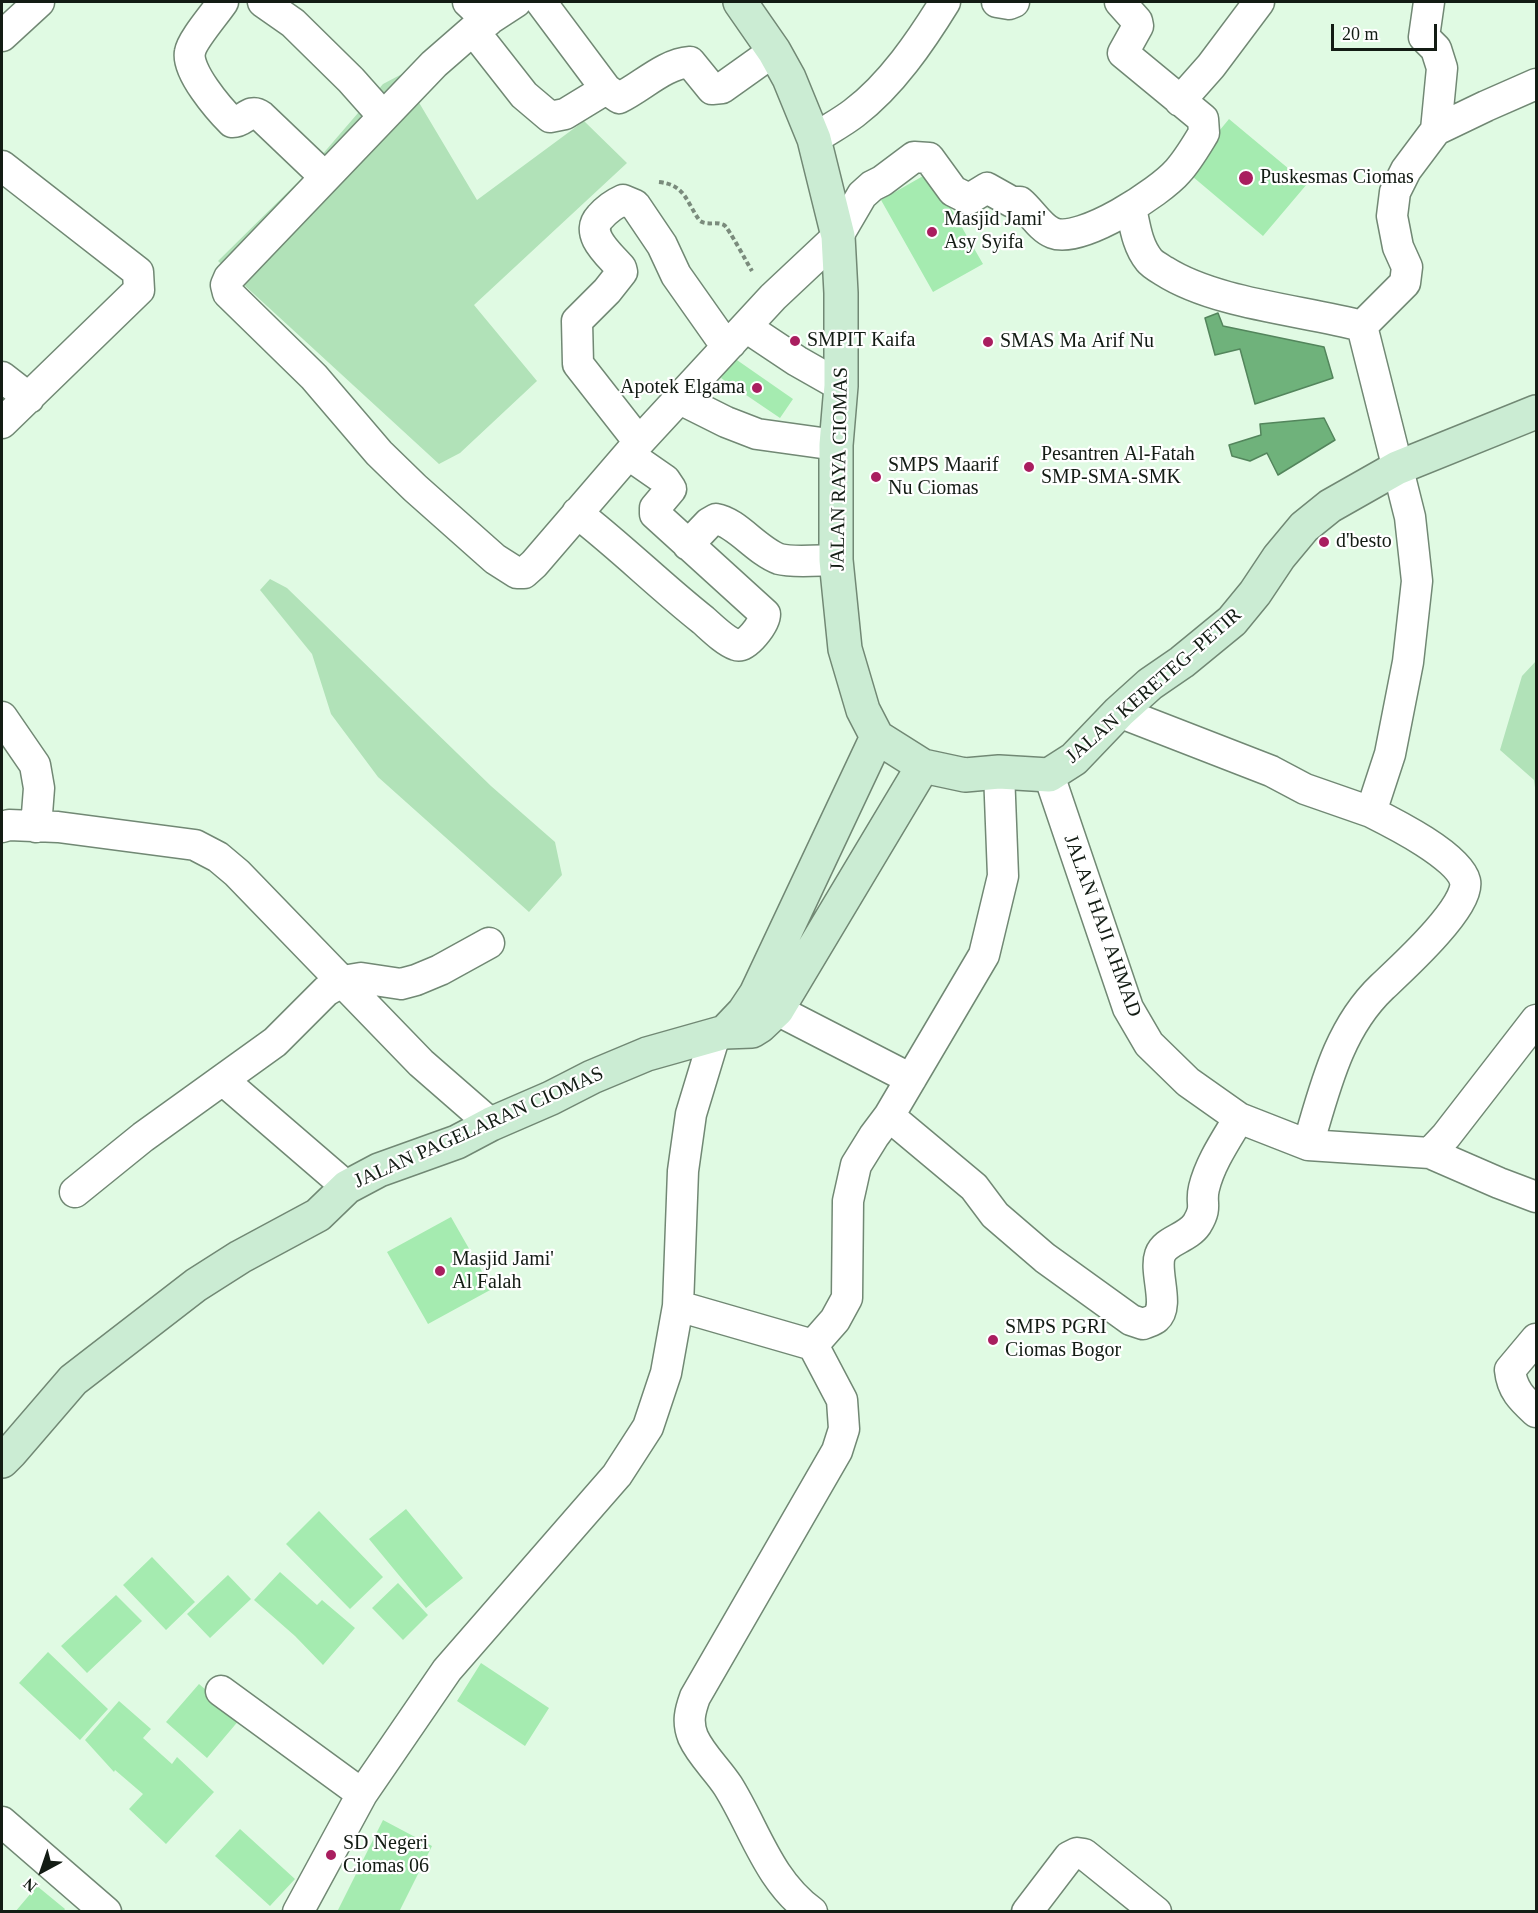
<!DOCTYPE html>
<meta charset="utf-8">
<style>
body{margin:0}
#map{position:relative;width:1538px;height:1913px;overflow:hidden;background:#e0fae3;font-family:Georgia,serif}
canvas{display:block}
.frame{position:absolute;inset:0;border:3px solid #131c14;pointer-events:none}
.north{position:absolute;left:12px;top:1841px;width:60px;height:60px;-webkit-text-stroke:4px #fff;paint-order:stroke;rotate:220deg;font-size:16px;font-weight:700;line-height:24px;text-align:center;color:#131c14}
.north::after{content:'';display:block;margin:auto;width:21px;height:27px;background:#131c14;clip-path:polygon(50% 0,100% 100%,50% 72%,0 100%)}
.scale{position:absolute;left:1331px;top:24px;width:106px;height:27px;box-sizing:border-box;border:3px solid #131c14;border-top:0;padding-left:8px;font-size:18px;line-height:21px;white-space:nowrap;color:#131c14;-webkit-text-stroke:4px #fff;paint-order:stroke}
</style>
<div id="map">
<canvas width="1538" height="1913"></canvas>
<div class="frame"></div>
<div class="north">N</div>
<div class="scale">20 m</div>
</div>
<script>
const ctx = document.querySelector('canvas').getContext('2d');
ctx.lineJoin = 'round';
function fill(path, color) {
  ctx.fillStyle = color;
  ctx.fill(path, 'evenodd');
}
function trace(path, color, width, dash) {
  ctx.strokeStyle = color;
  ctx.lineWidth = width;
  ctx.lineCap = dash ? 'butt' : 'round';
  ctx.setLineDash(dash || []);
  ctx.stroke(path);
}
function drawText(font, color, halo, rows, align = 'center') {
  ctx.font = font + ' Georgia,serif';
  ctx.lineWidth = 4.5;
  ctx.setLineDash([]);
  ctx.textBaseline = 'middle';
  ctx.strokeStyle = halo;
  ctx.fillStyle = color;
  for (const [text, x, y, turn = 0] of rows) {
    ctx.save();
    ctx.translate(x, y);
    ctx.rotate((+turn || 0) * Math.PI / 180);
    ctx.textAlign = isNaN(turn) ? turn : align;
    if (halo) ctx.strokeText(text, 0, 0);
    ctx.fillText(text, 0, 0);
    ctx.restore();
  }
}
const green = new Path2D(`
 M402,74L477,200L584,121L627,163L474,305L537,381L460,453L439,464L218,261L302,178L383,84Z
 M270,579L287,588L491,786L555,842L562,875L529,912L378,777L331,714L312,654L260,590Z
 M1536,661V795L1534,780L1500,750L1522,676Z`);
const water = new Path2D(`
 M1218,313L1223,326L1324,347L1333,378L1255,404L1240,349L1215,355L1205,318Z
 M1324,418L1335,440L1278,475L1267,453L1250,461L1232,456L1229,445L1261,435L1260,424Z`);
const building = new Path2D(`
 M1229,119L1307,184L1263,236L1186,171Z
 M930,172L983,264L933,292L881,200Z
 M734,358L793,399L780,418L721,378Z
 M451,1217L492,1289L428,1324L387,1252Z
 M406,1509L463,1578L426,1608L369,1539Z
 M319,1511L383,1577L350,1609L286,1544Z
 M152,1557L195,1602L166,1630L123,1585Z
 M280,1572L317,1605L322,1600L355,1628L323,1665L295,1636L254,1600Z
 M228,1575L251,1599L210,1638L187,1614Z
 M398,1583L428,1615L403,1640L372,1608Z
 M116,1595L142,1621L87,1673L61,1646Z
 M48,1652L108,1709L80,1740L19,1683Z
 M481,1663L549,1708L525,1746L457,1701Z
 M199,1684L240,1719L207,1758L166,1722Z
 M119,1701L151,1729L143,1738L172,1764L177,1757L214,1792L166,1844L129,1809L143,1794L115,1770L114,1772L85,1740Z
 M383,1820L432,1846L399,1912H337Z
 M240,1829L295,1879L270,1906L215,1856Z
 M37,1886L65,1909L63,1912H15Z`);
const path = new Path2D(`
 M659,182C686,185 686,202 700,221C708,226 716,221 724,225C728,227 747,263 752,271`);
const street = new Path2D(`
 M223,2C215,14 192,40 190,52C186,71 219,109 232,122C244,123 249,107 261,116L325,177
 M263,2L293,23L351,80L383,116
 M468,2L488,21
 M516,2L473,30L434,64L229,278L226,285L228,293L314,377L379,453L415,488L495,559L517,573H524L534,564L639,442L773,297L838,236L862,195L872,186L882,181L914,157L929,158L953,191L969,199L987,188L1012,202H1020C1031,211 1040,228 1053,233C1081,244 1160,192 1178,171C1188,160 1196,146 1204,133L1203,119L1123,53L1138,26L1137,21L1120,2
 M997,2L1009,4L1014,2
 M1429,2L1424,37L1436,49L1442,68L1436,130
 M473,30L524,95L550,117L565,114L606,89L541,2
 M2,36L39,2
 M606,89L619,98C642,87 664,64 690,62L712,89L722,88L774,51
 M1180,101L1211,66L1259,2
 M814,139C827,130 841,123 854,113C891,85 921,41 945,2
 M2,166L138,272L139,290L2,423
 M1362,326L1405,283L1407,267L1398,247L1392,216L1395,192L1406,170L1436,130L1486,106L1536,84
 M746,327L797,361L841,386
 M2,377L29,398
 M680,399L726,422L757,434L836,445
 M639,442L578,364L577,321L607,291L622,272L621,268C609,254 584,234 600,217C607,209 614,204 623,200L635,205L662,245L676,275L719,336L731,343
 M577,513C621,547 660,586 703,620C712,628 725,641 736,645C746,649 765,623 765,614L655,514V508L671,489L665,480L629,455
 M688,545L709,523L716,519C736,522 757,551 779,559C793,563 821,560 836,560
 M1119,712L1271,771L1305,789L1371,812L1390,754L1408,662L1417,581L1410,517L1362,326C1302,310 1216,304 1164,271C1159,268 1152,264 1149,260C1137,245 1135,226 1131,208
 M2,717L35,765L39,788L36,827
 M1049,775L1128,1008L1149,1044L1188,1082L1239,1118L1308,1145L1430,1153L1499,1183L1536,1197
 M2,827L9,825L58,827L195,845L218,857L237,873L421,1063L491,1124
 M777,1010L911,1079
 M224,1081L347,1187
 M889,1116L984,955L1003,876L999,772
 M1308,1145C1325,1088 1338,1029 1382,987C1400,970 1471,906 1465,881C1459,856 1393,823 1371,812
 M1430,1153L1446,1136L1536,1020
 M75,1192L143,1137L275,1042L326,991L343,981L361,978L401,984L416,980L440,970L489,943
 M678,1306L813,1345L842,1400L844,1429L837,1451L695,1697C690,1711 687,1722 693,1737C701,1755 717,1769 728,1786C755,1829 768,1880 812,1912
 M1536,1339L1510,1370C1512,1390 1522,1399 1536,1412
 M813,1345L835,1320L847,1298L848,1201L856,1165L874,1136L889,1116L974,1187L995,1215L1045,1258L1131,1320L1143,1324C1147,1322 1153,1321 1156,1318C1170,1306 1154,1272 1160,1255C1165,1240 1187,1239 1197,1224C1208,1206 1200,1204 1204,1188C1210,1163 1226,1140 1239,1118
 M221,1691L362,1794
 M2,1822L106,1912
 M298,1912L362,1794L447,1670L617,1475L648,1427L666,1373L678,1306L683,1171L691,1114L715,1035
 M1027,1912L1069,1857L1077,1853L1084,1854L1156,1912`);
const secondary = new Path2D(`
 M740,2L774,51L789,78L814,139L838,236L841,293V386L836,445V560L845,649L863,710L877,737L923,766L965,775L999,772L1049,775L1074,759L1119,712L1150,684L1182,662L1232,621L1255,593L1279,557L1304,527L1330,506L1397,468L1536,412
 M725,1032L744,1012L756,994L877,737
 M2,1461L11,1452L73,1380L196,1285L240,1257L318,1215L347,1187L379,1170L457,1142L491,1124L551,1098L592,1077L647,1054L725,1032L752,1031L760,1026L777,1010L923,766`);
const markers = [
 [1246,178,8,"#a91e5f"],
 [932,232,6,"#a91e5f"],
 [795,341,6,"#a91e5f"],
 [988,342,6,"#a91e5f"],
 [757,388,6,"#a91e5f"],
 [1029,467,6,"#a91e5f"],
 [876,477,6,"#a91e5f"],
 [1324,542,6,"#a91e5f"],
 [440,1271,6,"#a91e5f"],
 [993,1340,6,"#a91e5f"],
 [331,1855,6,"#a91e5f"]
];
const poiNames = [
 ["Puskesmas Ciomas",1260,178],
 ["Masjid Jami'",944,220],
 ["Asy Syifa",944,243],
 ["SMPIT Kaifa",807,341],
 ["SMAS Ma Arif Nu",1000,342],
 ["Apotek Elgama",745,388,"right"],
 ["Pesantren Al-Fatah",1041,455],
 ["SMP-SMA-SMK",1041,478],
 ["SMPS Maarif",888,466],
 ["Nu Ciomas",888,489],
 ["d'besto",1336,542],
 ["Masjid Jami'",452,1260],
 ["Al Falah",452,1283],
 ["SMPS PGRI",1005,1328],
 ["Ciomas Bogor",1005,1351],
 ["SD Negeri",343,1844],
 ["Ciomas 06",343,1867]
];
const streetNames = [
 ["JALAN RAYA CIOMAS",840,469,-89],
 ["JALAN KERETEG–PETIR",1154,686,-41],
 ["JALAN HAJI AHMAD",1102,926,70],
 ["JALAN PAGELARAN CIOMAS",479,1128,-24]
];
fill(green, '#b1e2b8');
fill(water, '#6fb27b');
trace(water, '#53855c', 1.5);
fill(building, '#a5ebb0');
trace(street, '#718874', 33);
trace(secondary, '#718874', 36);
trace(path, '#7a8b7c', 4, [4.5, 3]);
trace(street, '#fff', 30);
trace(secondary, '#cbecd3', 33);
for (const [x, y, r, color] of markers) {
  const dot = new Path2D();
  dot.arc(x, y, r, 0, 2 * Math.PI);
  ctx.fillStyle = color;
  ctx.fill(dot);
  trace(dot, '#fff', 2);
}
drawText('20px', '#131c14', '#fff', poiNames, 'left');
drawText('20px', '#131c14', '#fff', streetNames);
</script>
